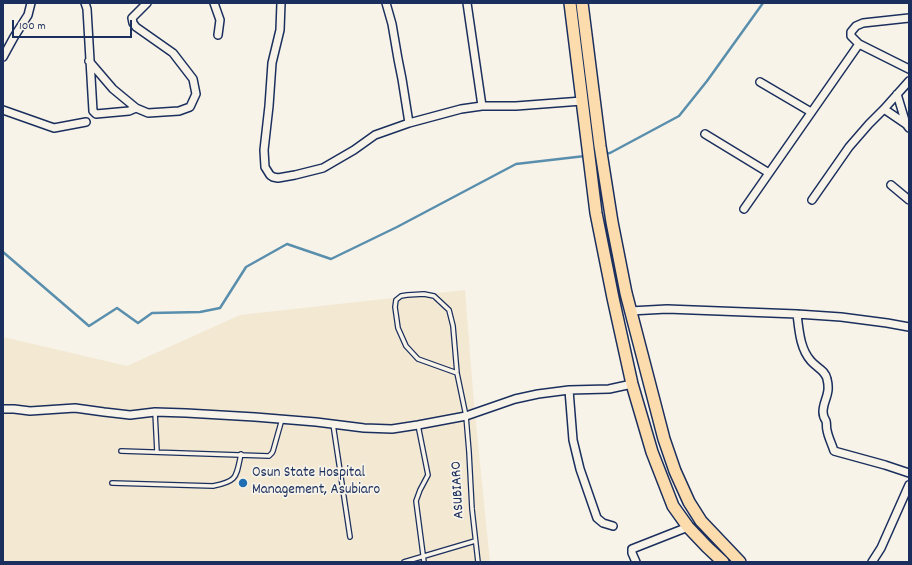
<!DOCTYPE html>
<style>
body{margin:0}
#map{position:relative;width:912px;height:565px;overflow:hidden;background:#f7f3e8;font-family:Dekko,sans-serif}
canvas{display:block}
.frame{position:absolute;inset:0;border:4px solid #1b2f5e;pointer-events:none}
.scale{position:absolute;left:12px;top:20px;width:120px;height:18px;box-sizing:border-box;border:2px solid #1b2f5e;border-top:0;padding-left:5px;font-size:12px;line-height:14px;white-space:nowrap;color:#1b2f5e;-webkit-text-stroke:3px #f7f3e8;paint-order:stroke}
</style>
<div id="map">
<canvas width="912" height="565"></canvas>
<div class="frame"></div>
<div class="scale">100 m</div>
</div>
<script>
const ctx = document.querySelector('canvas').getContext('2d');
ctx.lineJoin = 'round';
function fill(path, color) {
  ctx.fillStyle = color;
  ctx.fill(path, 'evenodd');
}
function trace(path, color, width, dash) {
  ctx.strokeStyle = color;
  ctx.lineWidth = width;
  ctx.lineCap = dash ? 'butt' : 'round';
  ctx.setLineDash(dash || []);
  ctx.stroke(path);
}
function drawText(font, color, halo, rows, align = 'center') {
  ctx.font = font + ' Dekko,sans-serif';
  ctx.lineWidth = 3.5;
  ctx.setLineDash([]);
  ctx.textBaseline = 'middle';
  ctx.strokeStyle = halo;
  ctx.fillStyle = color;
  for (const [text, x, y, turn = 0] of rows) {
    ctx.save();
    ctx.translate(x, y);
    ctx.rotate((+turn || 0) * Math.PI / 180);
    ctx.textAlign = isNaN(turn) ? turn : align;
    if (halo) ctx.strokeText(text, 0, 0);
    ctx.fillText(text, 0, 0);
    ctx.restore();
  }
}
const built = new Path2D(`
 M465,290L474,404L490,562H3V337L127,366L240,315Z`);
const stream = new Path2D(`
 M604,154L610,153L679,116L707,81L763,3
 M3,252L89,326L117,308L138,323L152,313L200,312L220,308L246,267L287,244L331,259L397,227L516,164L585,156`);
const lane = new Path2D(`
 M457,373L418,359L406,346L398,328L395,307L396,300L401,296L407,295L424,294L434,296L449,310L453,326L457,373L466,416L469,452L472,509L478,562
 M155,412L157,452
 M333,424L350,537
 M418,425L428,475L420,490L416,501L424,562
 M121,451L269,456L272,453L273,451L282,419
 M112,483L213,486C238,481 236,477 241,454
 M404,562L475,541`);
const street = new Path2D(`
 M85,3L87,9L93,111L96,114L129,111L136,108
 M214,3L220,20L218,35
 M281,3L280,30L272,63L269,106L264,150L265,167L270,175L273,177L278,178L295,175L323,168L354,150L375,135L409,123L461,109L482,106H516L582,101
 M386,3L392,24L398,59L402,79L409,123
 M467,3L482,106
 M909,18L863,23L856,26L851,32V36L859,44L909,69
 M3,57L14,37L28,15L31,3
 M89,61L113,89L136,108L148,113L179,111L190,107L196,94L193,79L173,53L136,27L133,23L132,18L147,3
 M760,82L811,112
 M897,94L906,124
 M884,109L906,124L909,128
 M3,110L54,128L86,122
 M705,134L769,173
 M891,185L909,200
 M812,200L849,147L869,124L884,109L909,81
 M744,209L859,44
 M630,311L667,309L797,314L841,317L887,323L909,327
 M797,314C799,330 800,349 811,361C817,368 825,370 827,379C831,395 823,400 823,412C823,416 824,418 826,421C827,424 826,427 827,430C828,437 832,444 834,451L885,465L909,473
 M569,390L573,440L580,469L597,518L603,523L613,526
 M3,409H14L30,411L75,408L104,412L130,415L155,412L186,413L255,417L316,422L364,428L392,429L418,425L466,416L515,399L538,394L569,390L609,389L632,384
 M636,562L632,553V549L688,527
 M872,562L881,548L909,485`);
const primary = new Path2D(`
 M570,3L596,213L613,298L632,384L652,452L673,506L688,527L707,547L723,562
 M582,3L600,146L612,222L626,293L664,439L675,471L689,502L701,521L740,562`);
const markers = [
 [243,483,5,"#1f6fb2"]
];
const poiNames = [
 ["Osun State Hospital",252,474],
 ["Management, Asubiaro",252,491]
];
const streetNames = [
 ["ASUBIARO",459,490,-93]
];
fill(built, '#f3e8d2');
trace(stream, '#598ead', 2.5);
trace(lane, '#1b2f5e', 6);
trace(street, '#1b2f5e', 10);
trace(primary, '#1b2f5e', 14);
trace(lane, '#f7f3e8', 3.5);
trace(street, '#f7f3e8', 7);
trace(primary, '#fcdcac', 11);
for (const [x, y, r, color] of markers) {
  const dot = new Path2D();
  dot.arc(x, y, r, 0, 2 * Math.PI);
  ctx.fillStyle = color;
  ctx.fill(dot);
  trace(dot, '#f7f3e8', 1.5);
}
drawText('15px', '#1b2f5e', '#f7f3e8', poiNames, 'left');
drawText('15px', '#1b2f5e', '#f7f3e8', streetNames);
</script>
